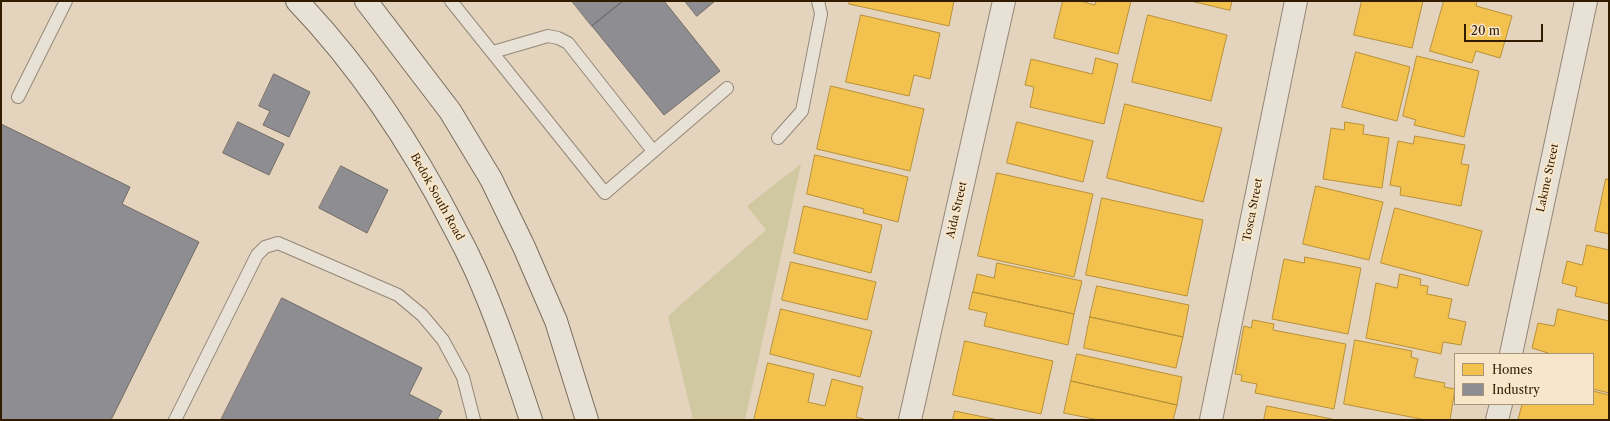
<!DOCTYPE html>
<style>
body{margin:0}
#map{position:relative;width:1610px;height:421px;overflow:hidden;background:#e4d4bd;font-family:"Libre Caslon Text",serif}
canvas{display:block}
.frame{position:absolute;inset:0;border:2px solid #311c00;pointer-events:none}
.legend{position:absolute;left:1454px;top:353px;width:140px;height:52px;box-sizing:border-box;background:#f8e6ca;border:1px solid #a89579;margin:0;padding:5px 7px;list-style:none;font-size:12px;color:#311c00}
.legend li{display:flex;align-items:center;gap:8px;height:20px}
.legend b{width:20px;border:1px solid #a89579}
.scale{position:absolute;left:1464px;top:24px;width:79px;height:18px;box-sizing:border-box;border:2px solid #311c00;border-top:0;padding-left:5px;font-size:12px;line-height:14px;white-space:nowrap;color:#311c00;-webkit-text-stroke:3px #f8e6ca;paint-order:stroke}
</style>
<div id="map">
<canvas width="1610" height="421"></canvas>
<div class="frame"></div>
<ul class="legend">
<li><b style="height:11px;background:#f2c14e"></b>Homes</li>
<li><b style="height:11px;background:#8d8d92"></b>Industry</li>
</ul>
<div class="scale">20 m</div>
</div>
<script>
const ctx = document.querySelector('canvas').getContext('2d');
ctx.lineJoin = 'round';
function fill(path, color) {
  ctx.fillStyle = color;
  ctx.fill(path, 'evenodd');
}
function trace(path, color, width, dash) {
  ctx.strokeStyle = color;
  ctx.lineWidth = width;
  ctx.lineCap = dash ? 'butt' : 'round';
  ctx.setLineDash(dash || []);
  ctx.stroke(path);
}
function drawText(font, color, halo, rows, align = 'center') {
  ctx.font = font + ' "Libre Caslon Text",serif';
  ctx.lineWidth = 4;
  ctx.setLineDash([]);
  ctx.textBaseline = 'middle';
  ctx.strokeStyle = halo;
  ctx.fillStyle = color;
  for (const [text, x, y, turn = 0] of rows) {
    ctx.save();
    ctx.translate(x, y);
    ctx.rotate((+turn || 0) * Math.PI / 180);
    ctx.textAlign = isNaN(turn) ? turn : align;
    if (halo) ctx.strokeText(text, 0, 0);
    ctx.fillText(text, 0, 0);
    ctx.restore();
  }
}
const green = new Path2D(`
 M801,164L745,420H693L668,316L766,230L747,206Z`);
const homes = new Path2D(`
 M850,1H954L949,26L849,4Z
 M1063,1H1080L1095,5L1096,1H1131L1118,54L1054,38Z
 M1191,1H1232L1230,10Z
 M1362,1H1423L1412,48L1354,35Z
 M1444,1H1477L1476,6L1512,16L1500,58L1476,51L1472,63L1430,51Z
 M861,15L940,33L930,79L914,75L909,96L846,82Z
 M1148,15L1227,35L1211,101L1132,82Z
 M1356,52L1410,67L1397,121L1342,107Z
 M1417,56L1479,71L1464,137L1414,125L1416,120L1403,116Z
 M1096,58L1118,64L1104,124L1030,107L1034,87L1025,85L1031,59L1092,74Z
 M831,86L924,109L910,171L817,149Z
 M1125,104L1222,128L1203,202L1107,178Z
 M1017,122L1093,141L1083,182L1007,163Z
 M1345,122L1364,125L1363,134L1389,138L1382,188L1323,179L1331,128L1344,130Z
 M1415,136L1465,145L1461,164L1469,165L1461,206L1400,195L1401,187L1390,185L1398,141L1413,144Z
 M815,155L908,177L898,222L863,213L864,209L807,194Z
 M997,173L1093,194L1074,277L978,256Z
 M1606,179H1609V234L1595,231Z
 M1316,186L1383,202L1369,260L1303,244Z
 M1102,198L1203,220L1187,296L1086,275Z
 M804,206L882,225L871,273L794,253Z
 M1395,208L1482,231L1468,286L1381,263Z
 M1587,245L1609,250V304L1575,296L1577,287L1562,283L1567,261L1582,265Z
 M1305,257L1361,268L1348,334L1272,319L1284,259L1304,263Z
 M791,262L876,282L867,320L782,300Z
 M997,263L1082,281L1074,314L973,292L977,274L994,278Z
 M1400,274L1421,279L1420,285L1428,286L1427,294L1452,299L1448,318L1466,322L1461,345L1443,342L1441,354L1366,338L1376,283L1397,288Z
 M1097,286L1189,305L1183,337L1090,317Z
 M973,292L1074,314L1068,345L984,326L987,313L969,309Z
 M781,309L872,331L860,377L770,354Z
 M1558,309L1609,321V393L1593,389V354H1548V353L1532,348L1538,323L1554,326Z
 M1090,317L1183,337L1176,368L1084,348Z
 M1253,320L1274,324L1273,330L1346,344L1334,409L1255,393L1257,384L1241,381L1242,375L1235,374L1244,326L1251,328Z
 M1355,340L1412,351L1411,357L1418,359L1414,377L1445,383L1444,387L1455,389L1450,420H1426L1344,404Z
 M965,341L1053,361L1041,414L953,395Z
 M1077,354L1182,377L1177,405L1071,381Z
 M768,363L814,374L808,402L825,406L832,379L863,387L856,417L867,420H754Z
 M1071,381L1177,405L1173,420H1099L1064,413Z
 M1593,391L1609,395V420H1518L1522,404H1593Z
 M1267,406L1332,419V420H1264Z
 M955,411L998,420H953Z`);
const industry = new Path2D(`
 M572,1H623L592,26Z
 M623,1H664L720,71L664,115L592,26Z
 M685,1H715L697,16Z
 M274,74L310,92L289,137L263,125L270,111L259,106Z
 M238,122L284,144L269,175L223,153Z
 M1,124L130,187L122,204L199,242L111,420H1Z
 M341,166L388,190L367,233L319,208Z
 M282,298L422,368L409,394L442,411L437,420H221Z`);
const service = new Path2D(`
 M451,1L605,193L727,88
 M493,52L548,36L558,38L568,43L653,151
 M18,97L66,1
 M778,138L802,111L821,14L818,1
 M175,420L257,255L265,247L278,243L398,295L422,315L443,340L463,377L474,420`);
const minor = new Path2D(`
 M1511,354L1586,1
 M1211,420L1296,1
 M1497,420L1501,404`);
const tertiary = new Path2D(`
 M910,420L1004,1`);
const secondary = new Path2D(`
 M297,1C361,68 413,147 455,229C462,242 469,256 475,269C497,318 514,369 531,420
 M366,1L450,111L491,179L524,247L556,321L587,420`);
const streetNames = [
 ["Lakme Street",1548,178,-78],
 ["Bedok South Road",437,197,61],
 ["Aida Street",957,210,-77],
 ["Tosca Street",1253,210,-79]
];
fill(green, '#cfc8a0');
fill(homes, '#f2c14e');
trace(homes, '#b89037', 1);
fill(industry, '#8d8d92');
trace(industry, '#716b66', 1);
trace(service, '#938777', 14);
trace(minor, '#938777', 24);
trace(tertiary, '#938777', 24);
trace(secondary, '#796e5e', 24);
trace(service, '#e8e1d5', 12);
trace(minor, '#e8e1d5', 22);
trace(tertiary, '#e8e1d5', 22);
trace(secondary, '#e8e1d5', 22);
drawText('11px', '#311c00', '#f8e6ca', streetNames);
</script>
